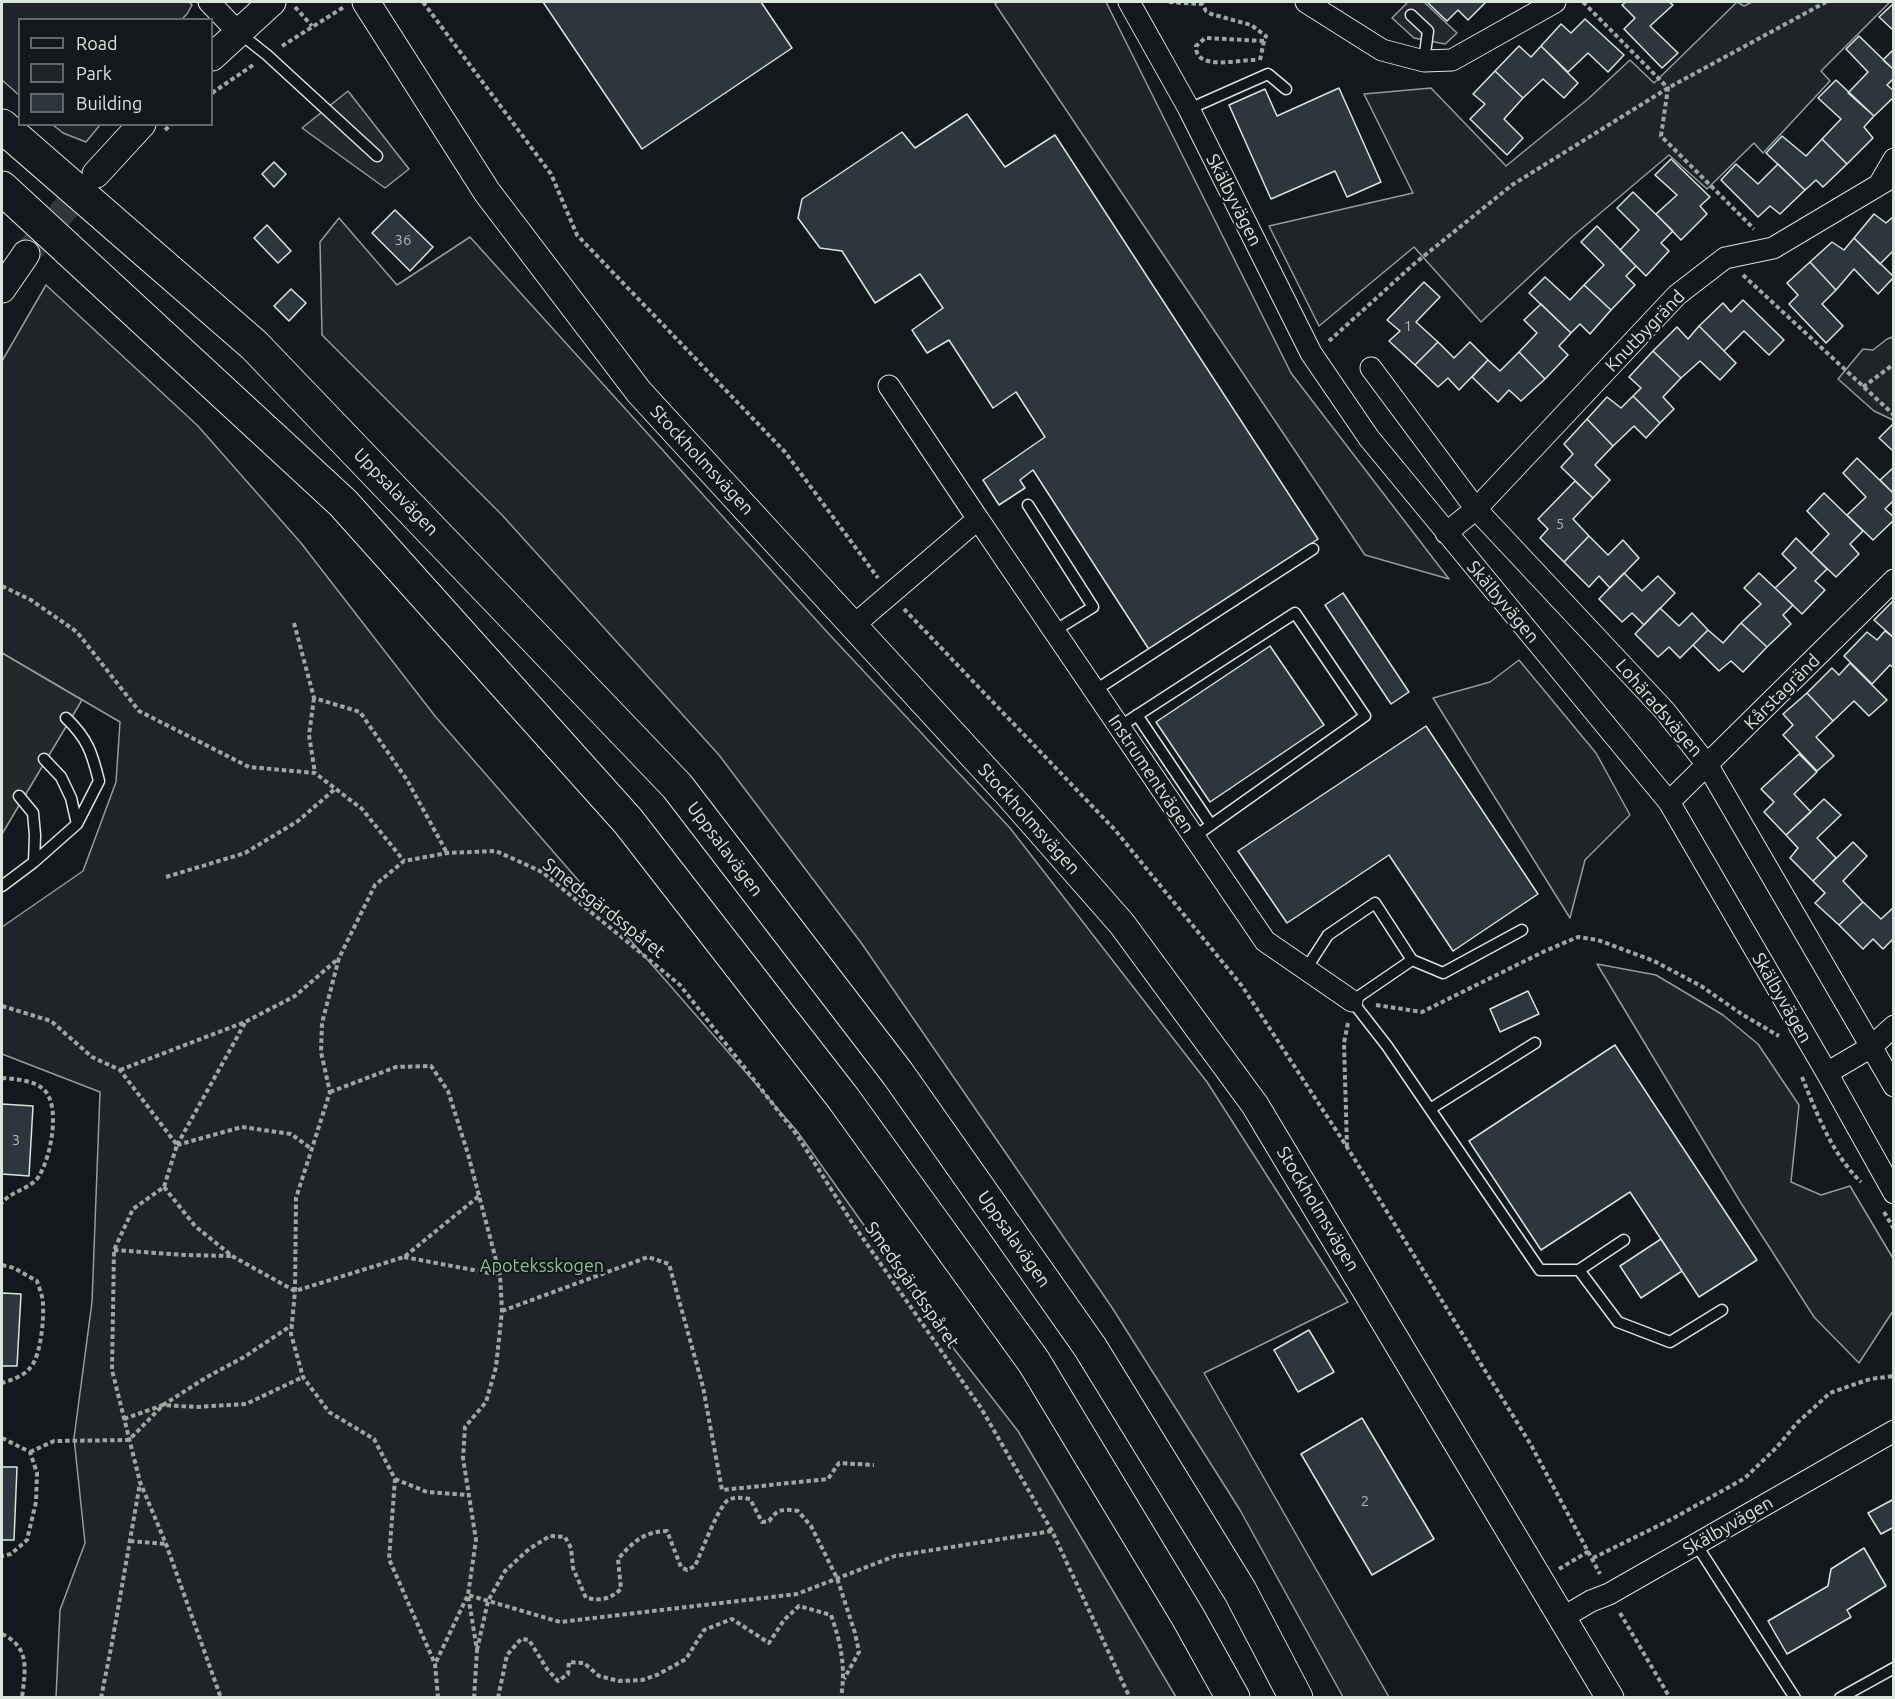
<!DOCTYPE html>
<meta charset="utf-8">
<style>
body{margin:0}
#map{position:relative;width:1895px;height:1699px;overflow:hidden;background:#14181c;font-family:Ubuntu,sans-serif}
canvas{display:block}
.frame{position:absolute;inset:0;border:3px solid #d8e6dc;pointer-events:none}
.legend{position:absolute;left:18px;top:18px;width:195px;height:108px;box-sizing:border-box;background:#14181c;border:2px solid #626a69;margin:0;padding:8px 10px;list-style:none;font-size:18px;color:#d8e6dc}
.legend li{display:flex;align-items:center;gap:12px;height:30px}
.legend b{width:30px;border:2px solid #626a69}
</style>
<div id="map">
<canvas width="1895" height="1699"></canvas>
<div class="frame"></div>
<ul class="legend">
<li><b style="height:8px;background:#14181c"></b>Road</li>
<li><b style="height:16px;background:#202428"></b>Park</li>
<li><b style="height:16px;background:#2c363c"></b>Building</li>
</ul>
</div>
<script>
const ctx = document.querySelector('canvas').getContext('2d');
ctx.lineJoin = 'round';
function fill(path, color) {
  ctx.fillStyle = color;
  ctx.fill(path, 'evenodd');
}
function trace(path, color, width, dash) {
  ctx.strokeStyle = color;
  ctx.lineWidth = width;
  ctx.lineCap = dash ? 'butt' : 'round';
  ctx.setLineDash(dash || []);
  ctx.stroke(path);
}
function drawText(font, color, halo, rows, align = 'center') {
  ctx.font = font + ' Ubuntu,sans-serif';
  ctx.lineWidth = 4.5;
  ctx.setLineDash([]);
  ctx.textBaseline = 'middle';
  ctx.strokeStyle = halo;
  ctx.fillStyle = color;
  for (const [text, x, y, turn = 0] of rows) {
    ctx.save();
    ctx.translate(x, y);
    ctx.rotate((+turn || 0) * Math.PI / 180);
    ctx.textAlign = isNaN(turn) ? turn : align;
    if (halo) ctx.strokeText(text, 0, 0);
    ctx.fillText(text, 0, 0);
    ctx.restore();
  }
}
const green = new Path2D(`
 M2,2H189L192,5L187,14L182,19L20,20L19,95L2,80Z
 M998,2H1106L1291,373L1449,579L1365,555L995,4Z
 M1737,2L1744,6L1752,2H1890L1821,71L1830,81L1763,153L1754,143L1707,189L1669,155L1572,237L1481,322L1414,247L1319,326L1269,226L1413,193L1364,94L1431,88L1506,166L1588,99L1630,60L1654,83Z
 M53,125H100L86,142L63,133Z
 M339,218L397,285L470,237L828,633L1010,828L1207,1082L1348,1302L1204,1373L1389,1697H1343L1240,1510L1111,1306L862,944L719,755L502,515L322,335L320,242Z
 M46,285L198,426L301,543L435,716L797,1131L930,1318L1018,1431L1176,1697H56L60,1610L85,1543L74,1438L92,1302L100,1092L2,1054V927L83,871L116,782L120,722L2,653V361Z
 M1893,337H1894L1893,420L1874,411L1838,379L1863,349L1873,350L1887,339Z
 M1519,660L1596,753L1630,815L1585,860L1570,918L1433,698L1490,682Z
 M1597,964L1656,975L1723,1015L1758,1044L1799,1105L1791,1182L1821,1195L1850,1186L1894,1260L1893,1311L1859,1363L1814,1317L1741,1203Z`);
const parking = new Path2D(`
 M1408,2H1424L1457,33L1445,44L1414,38L1392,18Z
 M348,91L409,169L385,188L302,128Z
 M2,653L82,700L2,834Z`);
const building = new Path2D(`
 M543,2H761L792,48L642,149Z
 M1427,2H1486L1468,20L1458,10L1447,21Z
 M1626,2H1669L1673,5L1650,26L1678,53L1662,68L1624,29L1635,18L1622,5Z
 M1894,3V31L1879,17Z
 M1585,19L1624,55L1608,72L1588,53L1568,72L1541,46L1561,24L1571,33Z
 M1859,36L1894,70V78L1887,85L1894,91V97L1874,116L1848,93L1868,72L1846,49Z
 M1519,46L1531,57L1541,46L1578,83L1564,98L1543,79L1523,98L1495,71Z
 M1894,49V70L1883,60Z
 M1495,71L1523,98L1504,119L1523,138L1507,155L1470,119L1485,104L1473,94Z
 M1836,80L1874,116L1864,127L1873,138L1847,164L1822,139L1841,119L1818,98Z
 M1339,88L1381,182L1347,197L1335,171L1271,199L1229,105L1265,89L1277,116Z
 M967,114L1005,167L1055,135L1318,539L1150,651L1033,470L1020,480L1025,488L999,505L983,480L1045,437L1016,392L993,408L949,340L927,353L912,330L943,308L920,274L875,303L842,251L820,248L798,218L802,199L902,132L915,148Z
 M1782,136L1806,156L1822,139L1847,164L1823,187L1816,180L1805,190L1766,153Z
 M1671,159L1710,197L1700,206L1707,214L1681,240L1656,214L1677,195L1655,175Z
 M274,162L286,174L274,187L262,174Z
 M1736,164L1758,184L1778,164L1805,190L1780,214L1770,206L1758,217L1721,180Z
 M1633,192L1673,231L1661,243L1669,251L1646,276L1620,250L1639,230L1617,208Z
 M395,210L433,247L410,271L372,233Z
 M1874,214L1886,223L1894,216V250L1880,264L1854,238Z
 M267,225L291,251L278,263L254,238Z
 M1597,226L1636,266L1626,276L1635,285L1611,310L1584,285L1604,265L1581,242Z
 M1854,238L1894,277L1878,294L1854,269L1836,290L1810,262L1832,242L1844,250Z
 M1810,262L1836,290L1822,304L1843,326L1826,343L1789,304L1798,295L1787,283Z
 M1545,277L1570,300L1584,285L1611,310L1590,334L1580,324L1571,333L1529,293Z
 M1424,282L1440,297L1416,322L1438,342L1415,365L1389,341L1400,331L1387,320Z
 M291,289L306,303L289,321L274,306Z
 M1743,300L1784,340L1769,355L1744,331L1724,351L1699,326L1723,303L1731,312Z
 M1541,304L1571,333L1559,346L1568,355L1545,379L1519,352L1537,333L1524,320Z
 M1699,326L1736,363L1720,380L1700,361L1681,378L1653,351L1677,327L1688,339Z
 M1438,342L1454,358L1470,342L1488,360L1459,390L1448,378L1438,387L1415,365Z
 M1653,351L1681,378L1663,397L1674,409L1660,423L1633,396L1641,388L1629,377Z
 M1519,352L1545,379L1521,401L1509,390L1498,402L1472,377L1488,360L1500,371Z
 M1633,396L1660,423L1646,438L1634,426L1613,446L1587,419L1607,397L1621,408Z
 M1587,419L1613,446L1595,465L1610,480L1593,498L1561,467L1573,454L1564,444Z
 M1893,424H1894V452L1879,438Z
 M1857,458L1894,494V500L1885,509L1894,517V520L1873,540L1847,515L1866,497L1843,473Z
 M1894,467V494L1880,480Z
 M1575,481L1593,498L1573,519L1589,536L1564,562L1540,538L1548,529L1538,519Z
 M1824,493L1863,531L1850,544L1859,554L1836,577L1811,553L1829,534L1807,511Z
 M1589,536L1608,555L1623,540L1639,558L1610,588L1599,576L1589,587L1564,562Z
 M1796,538L1827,569L1815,581L1825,590L1802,614L1775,588L1796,568L1782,554Z
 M1624,573L1642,591L1658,576L1675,593L1644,625L1632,613L1622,622L1599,599Z
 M1759,573L1793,605L1783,615L1791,624L1767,647L1741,623L1761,604L1744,588Z
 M1343,593L1409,692L1391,704L1325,605Z
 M1894,600V638L1874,620Z
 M1660,608L1679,626L1692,613L1708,630L1680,658L1669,647L1658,657L1635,634Z
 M1741,623L1767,647L1743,672L1731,661L1719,671L1693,645L1708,630L1723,643Z
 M1885,631L1894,638V668L1890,665L1872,684L1844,656L1867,632L1877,640Z
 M1270,646L1324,725L1210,802L1156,722Z
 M1850,663L1887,700L1869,716L1854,701L1833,721L1807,693L1832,668L1839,675Z
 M1807,693L1833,721L1816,737L1834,756L1817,771L1783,735L1793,725L1783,714Z
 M1426,726L1538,894L1453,951L1389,855L1287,923L1238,851Z
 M1799,754L1817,772L1794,794L1811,812L1786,835L1764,812L1774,802L1761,789Z
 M1824,799L1841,815L1817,838L1836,858L1813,881L1790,858L1798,848L1786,835Z
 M1853,842L1867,856L1843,881L1863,902L1839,925L1815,903L1825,893L1813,881Z
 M1863,902L1881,919L1894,907V938L1883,949L1873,939L1863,949L1839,925Z
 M1528,991L1539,1014L1500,1032L1490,1009Z
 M1615,1045L1757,1260L1699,1297L1630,1192L1541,1250L1469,1141Z
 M2,1104L33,1106L29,1176L2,1174Z
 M1661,1239L1682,1271L1641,1298L1620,1266Z
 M2,1293L21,1294L17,1366H2Z
 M1309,1330L1334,1372L1298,1392L1274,1350Z
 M1362,1418L1434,1539L1372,1575L1301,1454Z
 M2,1467H17L14,1540H2Z
 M1894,1499V1527L1881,1534L1868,1513Z
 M1864,1548L1886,1586L1847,1610L1851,1617L1787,1654L1768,1621L1828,1586L1831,1569Z`);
const tertiaryTunnel = new Path2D(`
 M26,254L92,178`);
const path = new Path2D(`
 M423,2L551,174L577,235L785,452L878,578
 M1169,2L1202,4L1206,11L1211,14L1251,25L1266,36L1264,41L1205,38L1196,46C1195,72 1240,59 1256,60
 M1583,2L1668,88L1661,136L1754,229
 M295,7L312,26
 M282,46L344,7
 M1260,60L1264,41
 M212,93L253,65
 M165,130L172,124
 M1743,275L1894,415
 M1329,341L1414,264L1512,185L1668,88L1826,2
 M1863,387L1894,364
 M2,586L31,600L77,632L139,711L249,767L315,773L362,809L404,861
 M904,609L1115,830L1242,986L1347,1147L1531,1445L1600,1574
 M294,623L314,698L360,712L407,780L447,853
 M314,698L309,735L315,773
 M166,877L245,853L298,821L335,789
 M1376,1005L1422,1012L1545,951L1578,937L1598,940L1654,961L1701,986L1743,1015L1779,1036
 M2,1006L51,1021L92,1057L120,1070L177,1145L164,1187L133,1209L114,1250L112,1370L140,1482L166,1544L221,1698
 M120,1070L245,1022L295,996L339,958
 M1802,1077C1817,1114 1832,1154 1861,1182
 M2,1078C14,1079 32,1080 42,1088C62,1103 51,1157 39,1176C31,1189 11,1191 2,1203
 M330,1092L396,1067L431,1066L448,1091L468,1154L500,1275L502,1311L496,1367L486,1402L465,1427L463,1458L476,1540L468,1595L435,1664
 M177,1145L242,1127L291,1134L313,1150
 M177,1145L245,1023
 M1347,1147L1344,1043L1348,1023
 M164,1187L195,1226L232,1256L295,1291L404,1257L479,1196
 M1884,1212L1894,1229
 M114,1250L185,1255L231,1256
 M404,1257L500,1275
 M2,1265L14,1268L37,1281C39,1288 43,1296 43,1304C44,1319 41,1356 30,1368C24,1376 11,1380 2,1383
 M502,1311L648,1257L669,1264L703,1387L722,1490L828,1479L839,1463L874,1465
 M124,1419L163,1405L196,1407L246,1404L303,1377
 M2,1438L30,1452L37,1473L36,1502L27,1540L11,1554L2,1556
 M30,1452L54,1441L129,1440L163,1405L207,1377L244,1357L292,1325
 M395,1479L427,1492L468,1495
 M130,1541L166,1544
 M1593,1558L1672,1519L1745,1478L1777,1447L1797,1423L1830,1393L1870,1379L1894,1376
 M1559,1569L1589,1551
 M1620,1613L1670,1698
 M2,1634C31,1648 25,1670 22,1698
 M477,1650L488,1601L505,1571L529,1549L550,1536L565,1537L571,1548L573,1568L586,1598C602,1601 610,1599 621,1589L618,1559C633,1542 643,1532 667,1531L681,1567L687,1570L695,1566C701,1553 718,1508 727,1501C734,1496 742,1498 750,1499L762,1522L769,1521C778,1508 783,1509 798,1511L811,1526L837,1578L855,1633L859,1652L844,1679
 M101,1698L112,1643L140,1483
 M438,1698L435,1664L389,1559L395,1479L374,1439L329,1412L303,1377L291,1334L295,1291L296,1198L330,1092L321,1052L322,1023L339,958L375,885L404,861L447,853L496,851L542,872L680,985L797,1135L853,1224L981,1408L1052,1531L1130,1698
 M474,1698L477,1650L468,1595L560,1622L797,1594L895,1556L1052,1531
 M498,1698L507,1655L521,1639L529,1640L547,1669L558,1681L568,1674L569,1662L584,1663L599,1676L619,1681L642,1680L657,1675L686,1659L704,1630L732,1619L769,1643L784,1620L799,1606L831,1615C841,1644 846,1667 841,1698`);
const service = new Path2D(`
 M1411,15L1428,31L1424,61
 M238,32L267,55L377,156
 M1189,109L1268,74L1286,89
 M1028,505L1093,607L1054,631
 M1094,691L1313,549
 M1137,715L1211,825
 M1119,727L1295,613L1365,716L1194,837
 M44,759L61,777L71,798L77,824
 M19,796L33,813L35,835L34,862
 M2,886L34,862L77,824L99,781C92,753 88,739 66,718
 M1412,960L1443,973L1522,930
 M1306,969L1328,935L1375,903L1412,960L1352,1001L1387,1046L1540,1270H1579L1618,1322L1670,1342L1722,1310
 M1430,1109L1535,1043
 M1579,1270L1624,1240
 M1696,1544L1795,1698
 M1840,1698L1894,1668`);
const minor = new Path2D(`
 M209,2L238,32
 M1129,2L1189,109L1311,353L1369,438L1669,802L1827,1073L1894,1193
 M1306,2L1382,50L1424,61L1452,60L1555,2
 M1880,183L1894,159
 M1371,368L1476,509L1665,711L1708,766L1894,1086
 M889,386L978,519
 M1446,533L1476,509L1677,295L1725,258L1773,248L1894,176
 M854,625L978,519L1265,941L1352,1001
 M1669,802L1894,580
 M1827,1073L1871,1047L1894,1026
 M1562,1618L1591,1601L1609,1594L1894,1431`);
const tertiary = new Path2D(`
 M366,2L487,192L639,392L1007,793L1122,924L1255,1105L1610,1698
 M212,57L272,2
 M96,174L142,124
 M2,289L26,254`);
const motorway = new Path2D(`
 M2,126L254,345L677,786L898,1074L1090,1347L1240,1591L1296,1698
 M2,188L343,503L628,821L843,1098L1034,1362L1188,1617L1233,1698`);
const numberNames = [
 ["36",403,240],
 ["1",1408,326],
 ["5",1560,524],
 ["3",16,1140],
 ["2",1365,1501]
];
const streetNames = [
 ["Skälbyvägen",1234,200,63],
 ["Knutbygränd",1645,331,-46],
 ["Stockholmsvägen",702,460,47],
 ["Uppsalavägen",396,492,46],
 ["Skälbyvägen",1503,602,50],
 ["Kårstagränd",1782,692,-45],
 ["Lohäradsvägen",1659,708,49],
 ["Instrumentvägen",1151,774,56],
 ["Stockholmsvägen",1029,819,48],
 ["Uppsalavägen",725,849,53],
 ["Smedsgärdsspåret",604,908,38],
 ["Skälbyvägen",1782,998,60],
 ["Stockholmsvägen",1318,1209,59],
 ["Uppsalavägen",1014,1239,55],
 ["Smedsgärdsspåret",912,1285,55],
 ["Skälbyvägen",1728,1526,-30]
];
const parkNames = [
 ["Apoteksskogen",542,1266]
];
fill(green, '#202428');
trace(green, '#939e99', 1.5);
fill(parking, '#24282b');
trace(parking, '#939e99', 1.5);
fill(building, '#2c363c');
trace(building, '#d8e6dc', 1.5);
trace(tertiaryTunnel, '#313739', 27, [27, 14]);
trace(service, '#d8e6dc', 13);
trace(minor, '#d8e6dc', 23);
trace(tertiary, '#d8e6dc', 29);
trace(motorway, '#d8e6dc', 35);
trace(path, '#9da8a2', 4, [4.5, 3]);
trace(service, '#14181c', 10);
trace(minor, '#14181c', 21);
trace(tertiary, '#14181c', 27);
trace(motorway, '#14181c', 33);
drawText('15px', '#adbab4', null, numberNames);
drawText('18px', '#d8e6dc', '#14181c', streetNames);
drawText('18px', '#8ac095', '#14181c', parkNames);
</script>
